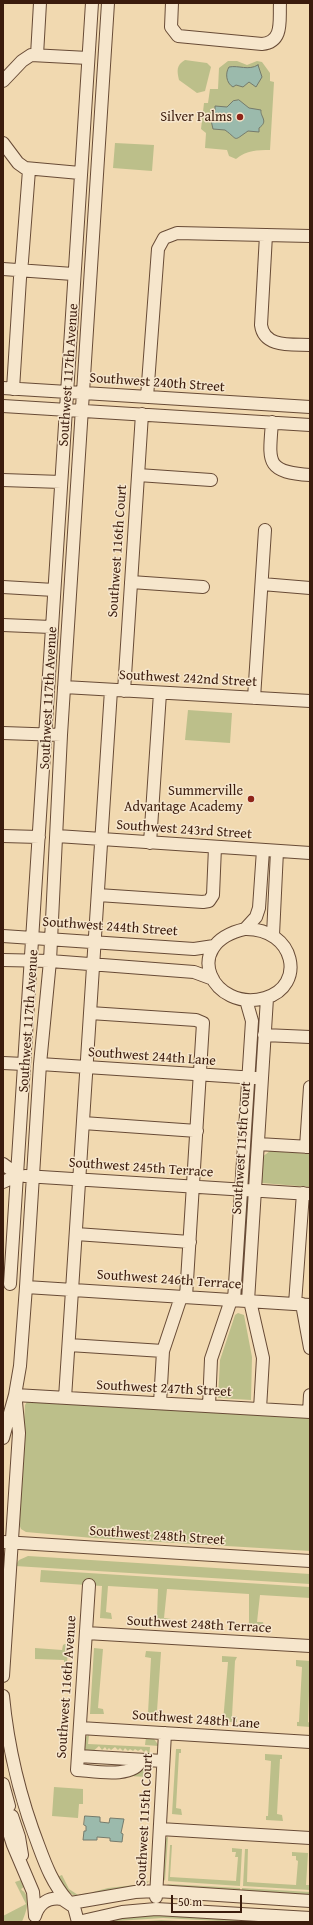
<!DOCTYPE html>
<style>
body{margin:0}
#map{position:relative;width:313px;height:1925px;overflow:hidden;background:#f1d9b0;font-family:"Gentium Book Plus",serif}
canvas{display:block}
.frame{position:absolute;inset:0;border:4px solid #3b1c0d;pointer-events:none}
.scale{position:absolute;left:171px;top:1895px;width:71px;height:18px;box-sizing:border-box;border:2px solid #3b1c0d;border-top:0;padding-left:5px;font-size:12px;line-height:14px;white-space:nowrap;color:#3b1c0d;-webkit-text-stroke:3px #f6e6cc;paint-order:stroke}
</style>
<div id="map">
<canvas width="313" height="1925"></canvas>
<div class="frame"></div>
<div class="scale">50 m</div>
</div>
<script>
const ctx = document.querySelector('canvas').getContext('2d');
ctx.lineJoin = 'round';
function fill(path, color) {
  ctx.fillStyle = color;
  ctx.fill(path, 'evenodd');
}
function trace(path, color, width, dash) {
  ctx.strokeStyle = color;
  ctx.lineWidth = width;
  ctx.lineCap = dash ? 'butt' : 'round';
  ctx.setLineDash(dash || []);
  ctx.stroke(path);
}
function drawText(font, color, halo, rows, align = 'center') {
  ctx.font = font + ' "Gentium Book Plus",serif';
  ctx.lineWidth = 3;
  ctx.setLineDash([]);
  ctx.textBaseline = 'middle';
  ctx.strokeStyle = halo;
  ctx.fillStyle = color;
  for (const [text, x, y, turn = 0] of rows) {
    ctx.save();
    ctx.translate(x, y);
    ctx.rotate((+turn || 0) * Math.PI / 180);
    ctx.textAlign = isNaN(turn) ? turn : align;
    if (halo) ctx.strokeText(text, 0, 0);
    ctx.fillText(text, 0, 0);
    ctx.restore();
  }
}
const green = new Path2D(`
 M185,60L207,63L211,67L205,91L197,93L179,80C177,71 176,65 185,60Z
 M228,61H237L247,65L257,61L262,62L270,73V81L274,82L270,150C257,150 247,150 236,159L229,156L227,150L205,148L206,133L201,129L204,103H208L210,89H218L219,68Z
 M115,143L154,145L152,171L113,168Z
 M188,710L232,713L230,743L185,740Z
 M270,1151L310,1154V1187L262,1183V1157Z
 M238,1313L244,1315L252,1357L251,1400L218,1398L220,1360L235,1315Z
 M28,1400L310,1415V1551L93,1538L26,1532L21,1529L18,1521L25,1405Z
 M28,1556L310,1574V1584L15,1566L19,1560Z
 M41,1570L310,1587V1598L260,1595L257,1622H263L264,1628L246,1627L247,1623H249V1594L167,1589L164,1618L171,1619L170,1622L155,1621L156,1618L157,1617L158,1589L108,1586L106,1612L111,1613L112,1619L100,1618L102,1586L40,1582Z
 M65,1644H69L67,1662H64V1660L35,1659V1648L62,1650L63,1645Z
 M94,1648L103,1649L98,1708L103,1709L104,1714H90Z
 M146,1651L161,1652L157,1711L162,1712L163,1718L146,1717V1713H148L151,1658L145,1657Z
 M222,1656L237,1657L235,1661L232,1716H237V1722H223L228,1662H222Z
 M296,1660L310,1661L308,1722L310,1723V1727L297,1726V1722H299L302,1667L296,1666Z
 M89,1735L88,1744L150,1747L149,1758L145,1756L148,1752L146,1750L144,1752L141,1749L138,1751L135,1749L133,1751L130,1749L128,1751L125,1748L123,1751L120,1748L118,1750L115,1747L111,1750L109,1748L107,1750L105,1747L102,1750L99,1746L90,1754L84,1752L85,1737Z
 M146,1737L154,1739L159,1746L145,1745Z
 M176,1749H181V1753H179L176,1808L181,1809L182,1815L172,1814Z
 M265,1754L282,1755V1759H280L277,1814L282,1815L283,1821L266,1820V1816H268L271,1761L265,1760Z
 M144,1766H149L148,1777L128,1776Z
 M54,1787L83,1789V1804H79L78,1818L52,1816Z
 M168,1836L165,1881L162,1876L165,1840Z
 M170,1845H172L170,1877L236,1881L238,1857H235L236,1852H232V1848L242,1849L240,1886L168,1881Z
 M245,1849H248L247,1882L296,1885L298,1861L296,1860V1856H292V1852L308,1853L306,1885H310V1890L243,1886Z
 M62,1875L69,1889L78,1895L88,1893L90,1897C69,1897 68,1893 57,1877Z
 M21,1880L24,1887L21,1889C22,1891 24,1891 25,1893C31,1900 25,1915 22,1922H3V1916L26,1904L15,1882Z
 M149,1881L144,1887L94,1896L93,1892L108,1888L144,1884V1882Z
 M167,1884L240,1888V1892L169,1886Z
 M242,1888L310,1892V1897L242,1892Z
 M147,1914L238,1918V1922L163,1918L101,1922Z
 M161,1920L196,1922H133Z`);
const water = new Path2D(`
 M258,65L262,77L256,87L249,82L243,87L236,85L233,87C226,83 225,73 229,67C239,65 248,71 258,65Z
 M239,100L249,108L261,110C260,117 269,121 259,128V132L248,131C232,142 239,140 225,130L213,129L210,116L215,110V106L227,107L233,101Z
 M85,1816L100,1817V1822L109,1823L110,1818L124,1819L121,1833L123,1834L122,1842L110,1841V1838L97,1837V1840H83L84,1831H86V1826L84,1825Z`);
const minor = new Path2D(`
 M172,3L171,27L178,36L262,44C284,42 279,20 280,3
 M37,55L40,3
 M3,81L22,61L31,55L88,58
 M3,143L18,163L25,168L80,173
 M266,235L261,325C264,348 292,344 310,345
 M3,269L73,274
 M3,388L310,407
 M13,389L20,278L22,261L29,170
 M147,397L158,249L164,238L177,233L310,236
 M3,406L310,425
 M272,422C269,462 265,472 310,475
 M138,475L211,480
 M3,480L61,482
 M131,582L203,587
 M262,584L310,588
 M3,587L54,590
 M3,625L51,627
 M64,687L310,701
 M124,691L142,414
 M254,698L265,530
 M3,733L61,735
 M3,836L39,837
 M57,836L310,853
 M150,843L160,693
 M98,895L203,902L209,901L213,895L215,847
 M245,929C295,928 307,986 265,998C213,1013 179,944 245,929Z
 M245,929L256,917L259,908L263,850
 M273,935L277,851
 M3,936L194,949L214,946
 M3,960L50,961L194,972L213,979
 M90,1013L196,1020L203,1023L186,1297
 M264,1035L310,1037
 M3,1063L24,1064
 M40,1064L256,1078
 M83,1123L197,1131
 M258,1144L310,1147
 M306,1147L310,1087
 M3,1164L18,1175
 M25,1176L310,1194
 M3,1182L18,1175
 M76,1234L190,1242
 M10,1284L92,3
 M26,1287L310,1305
 M234,1300L252,1021L246,1000
 M248,1301L267,998
 M250,1301L263,1358L260,1409
 M295,1304L303,1193
 M302,1304L310,1348
 M69,1345L163,1351
 M15,1395L310,1412
 M65,1398L111,690
 M160,1403L163,1351L181,1297
 M209,1406L211,1359L231,1300
 M309,1412L310,1395
 M3,1438L15,1395L20,1366L26,1287L40,1064L50,961L61,735L108,3
 M3,1542L310,1561
 M89,1585L77,1770C94,1771 134,1779 141,1760
 M86,1633L310,1646
 M3,1676L19,1433L16,1402
 M3,1696C8,1749 20,1798 39,1847C46,1866 53,1884 67,1900
 M80,1728L310,1742
 M78,1756L163,1761
 M3,1784L9,1806
 M3,1814L13,1845L33,1892L35,1916
 M12,1816L19,1837L22,1855
 M160,1829L310,1838
 M156,1897L165,1733
 M71,1903L135,1892L157,1891L310,1901
 M35,1916C39,1903 49,1897 62,1899L74,1907L78,1922
 M78,1922L122,1912L156,1909L310,1918`);
const markers = [
 [240,117,4,"#8f2418"],
 [251,799,4,"#8f2418"]
];
const poiNames = [
 ["Silver Palms",232,117],
 ["Summerville",243,791],
 ["Advantage Academy",243,807]
];
const streetNames = [
 ["Southwest 117th Avenue",69,375,-86],
 ["Southwest 240th Street",157,383,4],
 ["Southwest 116th Court",118,551,-86],
 ["Southwest 242nd Street",188,679,3],
 ["Southwest 117th Avenue",49,698,-87],
 ["Southwest 243rd Street",184,830,4],
 ["Southwest 244th Street",110,927,4],
 ["Southwest 117th Avenue",29,1021,-86],
 ["Southwest 244th Lane",152,1057,4],
 ["Southwest 115th Court",242,1148,-86],
 ["Southwest 245th Terrace",141,1168,4],
 ["Southwest 246th Terrace",169,1280,4],
 ["Southwest 247th Street",164,1389,3],
 ["Southwest 248th Street",157,1536,4],
 ["Southwest 248th Terrace",199,1625,3],
 ["Southwest 116th Avenue",67,1687,-86],
 ["Southwest 248th Lane",196,1720,4],
 ["Southwest 115th Court",145,1820,-87]
];
fill(green, '#bcbf8a');
fill(water, '#9bbaac');
trace(water, '#757b6c', 1);
trace(minor, '#684b36', 14);
trace(minor, '#f6e6cc', 12);
for (const [x, y, r, color] of markers) {
  const dot = new Path2D();
  dot.arc(x, y, r, 0, 2 * Math.PI);
  ctx.fillStyle = color;
  ctx.fill(dot);
  trace(dot, '#f6e6cc', 1.5);
}
drawText('14px', '#3b1c0d', '#f6e6cc', poiNames, 'right');
drawText('14px', '#3b1c0d', '#f6e6cc', streetNames);
</script>
